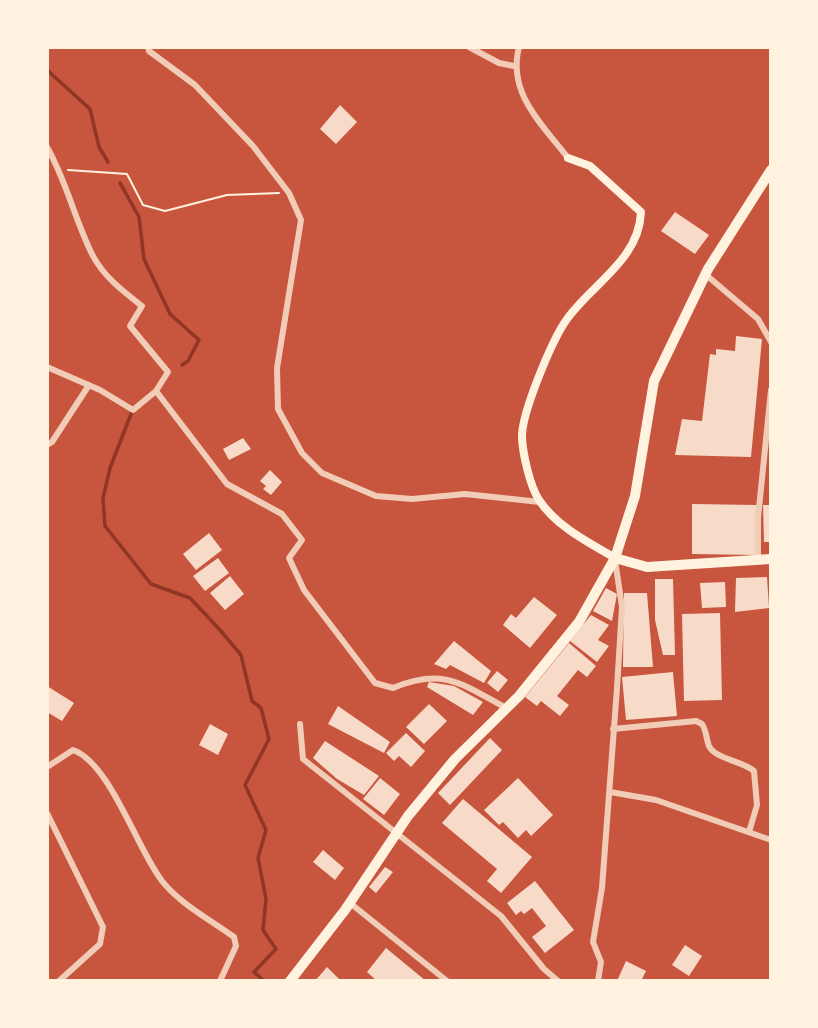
<!DOCTYPE html>
<style>
body{margin:0}
#map{position:relative;width:818px;height:1028px;overflow:hidden;background:#c8553d;font-family:"Titillium Web",sans-serif}
canvas{display:block}
.frame{position:absolute;inset:0;border:49px solid #fff3e0;pointer-events:none}
</style>
<div id="map">
<canvas width="818" height="1028"></canvas>
<div class="frame"></div>
</div>
<script>
const ctx = document.querySelector('canvas').getContext('2d');
ctx.lineJoin = 'round';
function trace(path, color, width, dash) {
  ctx.strokeStyle = color;
  ctx.lineWidth = width;
  ctx.lineCap = dash ? 'butt' : 'round';
  ctx.setLineDash(dash || []);
  ctx.stroke(path);
}
function fill(path, color) {
  ctx.fillStyle = color;
  ctx.fill(path, 'evenodd');
}
const stream = new Path2D(`
 M47,70L90,109L99,147L108,162
 M120,183L139,217L144,259L170,314L199,340L188,361L182,365
 M133,409L110,468L103,498L105,526L151,584L190,598L220,630L241,655L252,701L261,708L269,739L245,785L266,830L258,858L266,899L263,930L276,949L254,972L264,981`);
const building = new Path2D(`
 M340,105L357,122L336,144L320,129Z
 M675,212L709,235L695,254L661,231Z
 M736,336L762,339L751,457L675,455L682,419L702,421L710,354L716,355V349L735,351Z
 M243,438L251,449L229,460L223,449Z
 M270,470L282,482L271,495L263,489L266,486L260,481Z
 M692,504L757,505V555L692,554Z
 M763,505H771V542H764Z
 M209,533L222,550L196,570L183,554Z
 M218,558L229,573L205,591L193,576Z
 M230,576L244,594L225,610L210,593Z
 M767,577L769,608L735,612L736,578Z
 M655,579H673L675,655H663L655,620Z
 M725,582L726,607L702,608L700,583Z
 M606,588L617,594L612,621L593,611Z
 M624,593H647L653,667H623Z
 M534,597L557,615L530,648L503,625L511,614L516,618Z
 M720,613L722,700L684,701L682,614Z
 M591,615L609,625L598,640L609,646L597,662L570,641Z
 M454,641L491,671L484,683L450,665L446,669L434,664Z
 M569,643L596,666L587,677L578,670L557,696L569,705L560,716L541,701L537,706L525,697Z
 M497,671L508,680L498,692L487,683Z
 M673,672L677,716L626,720L622,677Z
 M429,682L454,686L483,702L473,715L427,687Z
 M47,686L74,703L62,721L47,712Z
 M429,704L447,721L424,744L406,727Z
 M338,706L390,742L384,753L328,724Z
 M210,724L228,734L218,755L199,745Z
 M406,733L425,751L411,767L399,756L394,761L386,753Z
 M490,738L502,750L450,805L438,793Z
 M325,741L379,776L364,795L337,779L313,758Z
 M380,778L400,794L384,815L363,799Z
 M518,778L553,815L531,836L526,830L518,838L503,822L499,825L484,810Z
 M463,799L532,857L501,893L487,881L497,869L442,823Z
 M323,850L344,868L335,880L313,862Z
 M385,867L393,872L376,893L369,887Z
 M535,881L574,930L545,953L532,937L546,926L532,908L524,914L521,911L516,915L507,903Z
 M685,945L702,956L689,976L672,965Z
 M386,948L426,981H377L367,972Z
 M626,961L646,971L641,981H617Z
 M327,967L341,981H315Z`);
const path = new Path2D(`
 M68,170L127,174L143,205L165,211L227,195L279,193`);
const minor = new Path2D(`
 M148,47L149,51L195,85L253,146L289,193L301,220L277,368L278,409L302,453L322,473L376,496L412,499L465,494L540,502
 M469,47L499,63L514,66
 M519,47C507,93 542,124 568,158
 M47,147C67,182 75,221 93,256C104,277 124,292 142,306L130,326L168,372L156,391L133,410L100,390L47,367
 M705,274L758,319L771,342
 M156,391L227,484L282,514L302,540L289,558L304,590L375,683L393,688C444,667 462,684 506,708
 M47,445L52,442L89,385
 M758,560V518L771,390
 M300,724L303,759L501,916L544,969L558,981
 M613,729L696,721L702,724C707,732 706,739 709,746C715,759 743,761 754,771L757,805L749,832
 M47,767L73,750C110,763 137,849 162,881C180,904 211,920 234,937L236,946L220,981
 M610,792L656,800L771,840
 M47,813L103,927L100,944L59,981
 M350,903L447,981
 M598,981L601,962L593,942L602,888L617,688L622,607L615,560`);
const secondary = new Path2D(`
 M568,158L590,166L641,212C639,260 593,283 567,319C552,340 521,414 522,438C523,455 530,486 539,500C557,527 588,542 615,558`);
const primary = new Path2D(`
 M615,558L647,567L771,559
 M290,981L345,910L408,816L455,759L519,696L579,622L615,558L635,496L654,381L708,269L771,170`);
trace(stream, '#8f3625', 3.5);
fill(building, '#f7dbc8');
trace(path, '#fff3e0', 2);
trace(minor, '#f1ccb7', 6);
trace(secondary, '#fff3e0', 8);
trace(primary, '#fff3e0', 10);
</script>
